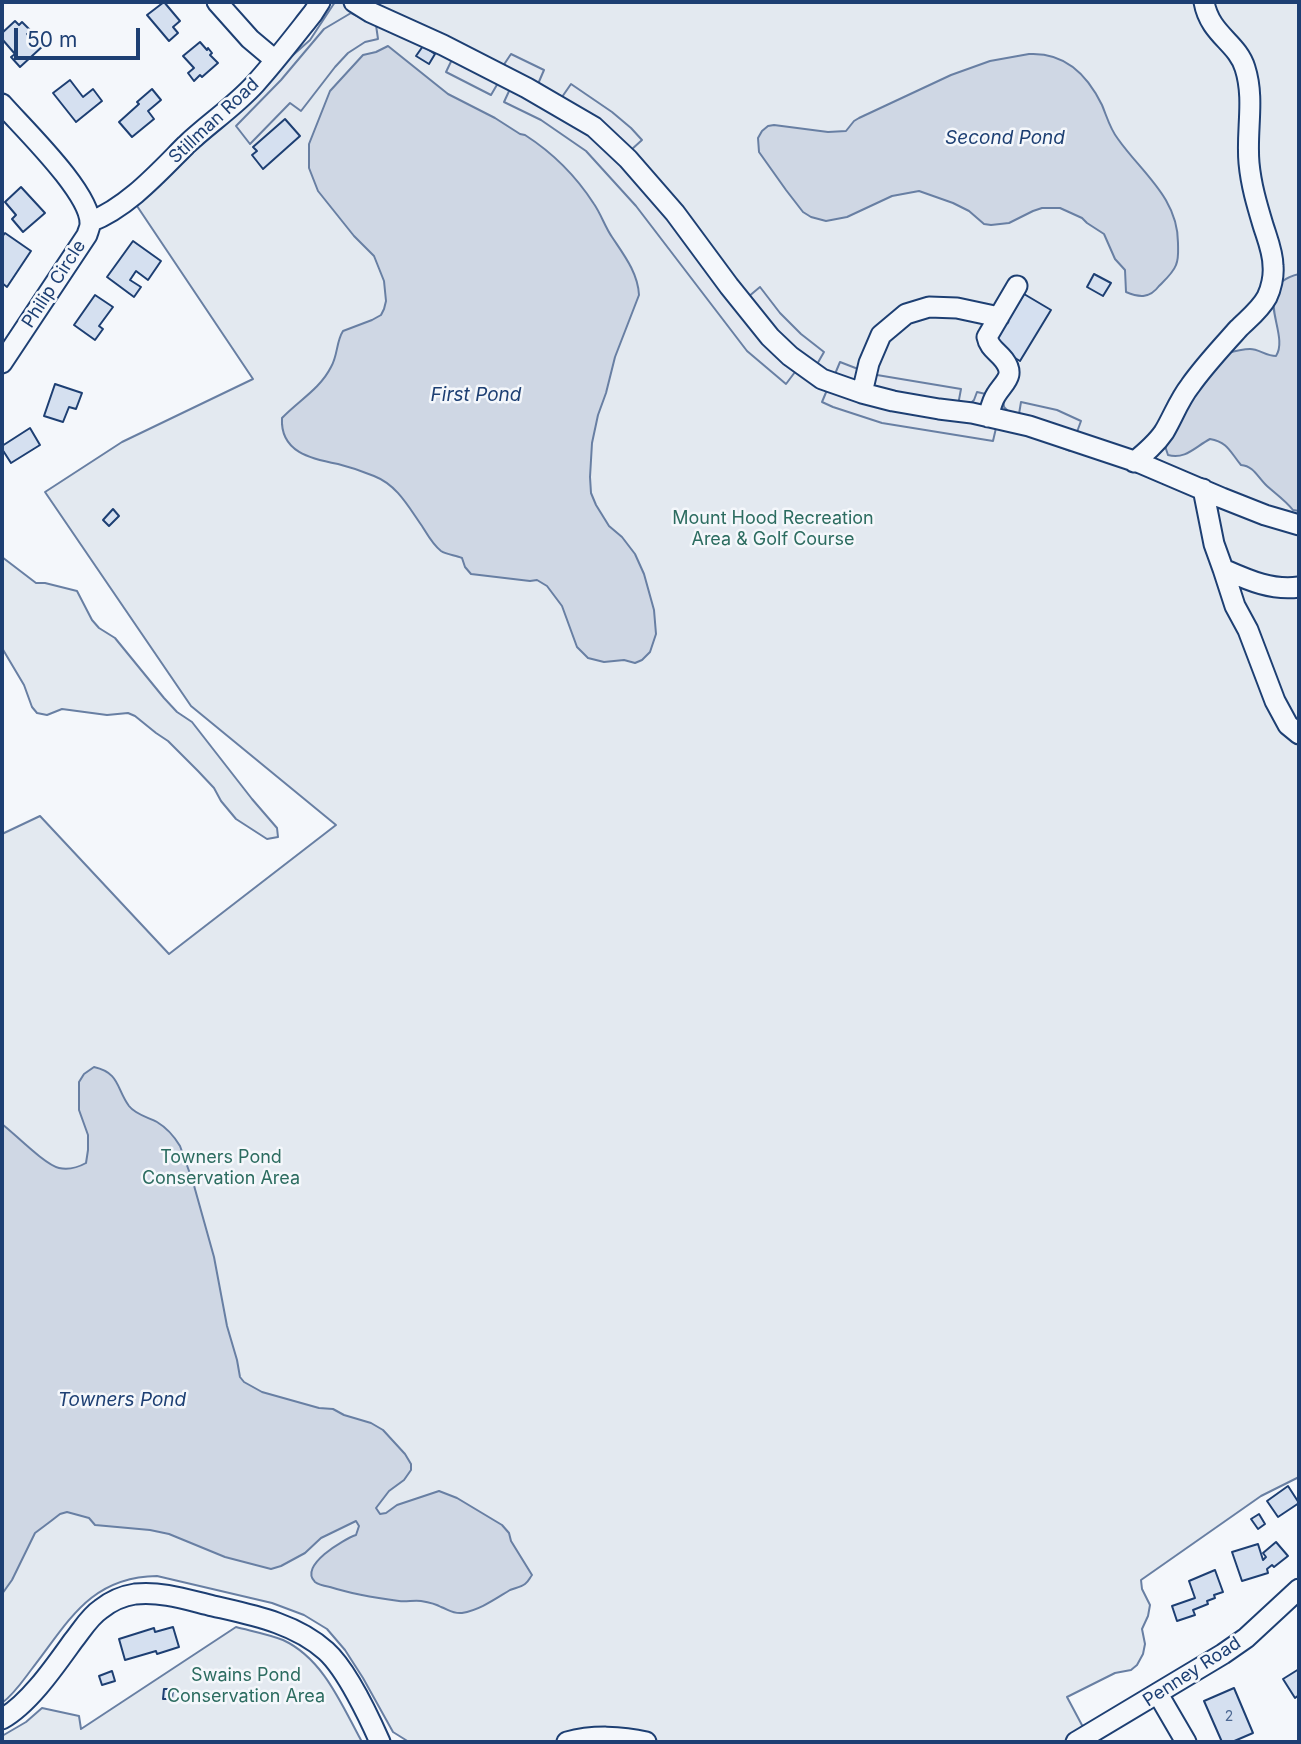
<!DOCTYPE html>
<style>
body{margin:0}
#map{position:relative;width:1301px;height:1744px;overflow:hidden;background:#f4f7fb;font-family:Inter,sans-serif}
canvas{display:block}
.frame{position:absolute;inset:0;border:4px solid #1d3f73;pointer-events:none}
.scale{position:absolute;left:14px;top:28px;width:126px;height:32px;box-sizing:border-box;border:4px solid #1d3f73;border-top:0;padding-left:9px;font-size:21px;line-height:24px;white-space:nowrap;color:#1d3f73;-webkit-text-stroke:5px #f4f7fb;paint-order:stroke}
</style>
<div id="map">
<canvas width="1301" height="1744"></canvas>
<div class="frame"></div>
<div class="scale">50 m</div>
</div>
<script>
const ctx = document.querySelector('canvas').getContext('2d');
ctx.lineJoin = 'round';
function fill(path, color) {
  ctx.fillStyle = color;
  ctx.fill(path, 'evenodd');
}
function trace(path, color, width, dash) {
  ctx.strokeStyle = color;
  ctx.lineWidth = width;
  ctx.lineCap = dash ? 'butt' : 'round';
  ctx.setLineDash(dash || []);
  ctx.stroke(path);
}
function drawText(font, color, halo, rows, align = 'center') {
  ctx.font = font + ' Inter,sans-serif';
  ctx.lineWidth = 5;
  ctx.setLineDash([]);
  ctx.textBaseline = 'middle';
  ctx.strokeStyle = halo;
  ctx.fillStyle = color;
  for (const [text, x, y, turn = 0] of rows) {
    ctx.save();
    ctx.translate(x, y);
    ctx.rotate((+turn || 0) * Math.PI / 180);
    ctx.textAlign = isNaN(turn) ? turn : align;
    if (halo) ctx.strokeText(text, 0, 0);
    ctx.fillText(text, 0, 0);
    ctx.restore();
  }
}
const green = new Path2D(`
 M335,2H1299V1477L1261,1496L1141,1580L1142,1589L1150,1605L1148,1616L1142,1629L1145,1644L1143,1654L1137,1665L1131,1670L1115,1673L1067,1697L1091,1742H409L393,1732L363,1678L345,1650L327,1629L304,1615L272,1603L157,1576C89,1577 68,1623 31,1670C22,1682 14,1694 2,1703V834L40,816L169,954L336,825L191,706L45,492L122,442L253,379L137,206L214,132L274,72L310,40Z
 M2,557L36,583H45L77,591L92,620L99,628L115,638L164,698L177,712L192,722L252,799L277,828L278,837L267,839L236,819L221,801L214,788L198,771L168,741L156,733L135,716L128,713L107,715L62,709L47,715L37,713L32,707L24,685L2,648Z
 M236,1627C251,1631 268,1634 283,1640C324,1659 342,1706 362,1742H2V1736L26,1722L42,1708L79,1716L81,1729Z`);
const parking = new Path2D(`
 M351,13L376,25L378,39L365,42L348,53L335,67L301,111L290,103L250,144L236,126L281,80L324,29Z
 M459,45L503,66L511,54L544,70L538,84L562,97L571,84L612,112L631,128L642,140L631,150L748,297L760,287L780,313L801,334L824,352L816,366L835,374L840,362L871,374L961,389L958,405L970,404L974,400L977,392L1003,398L1004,407L1009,412L1015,414H1019L1021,402L1057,410L1081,421L1070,451L1036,437L996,428L993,441L882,423L833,407L822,402L827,390L795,372L786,384L747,351L636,206L586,151L541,120L504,102L510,89L498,83L491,95L446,72Z`);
const water = new Path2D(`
 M388,46L448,94L495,118L520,134L525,135C553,153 576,176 594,204C601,214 605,227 612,237C624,255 638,273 639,295L615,357L606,393L598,415L592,443L590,477L591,493L596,505L609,526L622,537L635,554L644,574L654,610L656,634L650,652L642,660L635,663L624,660L604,662L588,658L577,647L562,606L547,586L537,580L530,581L471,574L465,567L462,558C456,555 447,555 441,551C433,545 427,534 422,526C408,506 397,485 374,476C362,471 350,467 338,464C311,459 280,452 282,418C298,401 320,389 331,367C338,355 336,342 343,331L372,320L381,315L384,309L386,301L384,281L374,256L354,236L318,191L309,168V144L330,91L363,55L376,52Z
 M1029,54C1065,52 1087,74 1102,105C1107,117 1110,129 1118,139C1142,173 1178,198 1178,243C1178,250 1179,258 1176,265C1173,273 1165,280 1159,286C1150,298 1140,298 1126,292L1125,270L1115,259L1104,234L1087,223L1082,218L1060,208H1042L1033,211L1009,223L991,225L984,224L969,211L953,203L919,191L892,196L847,217L826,221L811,217L803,212L786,190L759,152L758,138L762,131L768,126L774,125L828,132L846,131L854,121L859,118L951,75L990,61Z
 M1299,274V511L1293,510C1285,500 1276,494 1267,486C1258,478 1254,466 1241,465C1230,452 1228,442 1210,439C1195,447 1185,460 1168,455L1165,446C1175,436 1177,426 1183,414C1190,401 1217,360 1229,353C1234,351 1245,349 1250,349C1259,349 1266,356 1276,356C1291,333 1248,286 1299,274Z
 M94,1067C120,1073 116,1088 129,1106C136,1115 148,1117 157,1122C167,1128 174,1136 180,1146L193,1182L214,1257L227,1326L237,1360L240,1377L244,1382L262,1392L319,1408L333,1409L344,1415L371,1423L383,1430L405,1454L411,1464V1470L404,1480L389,1491L376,1508L380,1514L386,1513L397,1505L439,1491L457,1498L502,1525L509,1533L511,1541L532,1575C529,1579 529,1581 525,1584C521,1587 515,1588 510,1590C495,1599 480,1610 462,1613C453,1614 449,1610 441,1607C436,1604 427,1602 421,1601C414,1600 406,1602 399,1601C376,1598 352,1594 330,1587C325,1586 319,1585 315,1582C298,1566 344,1539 356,1535L359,1526L356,1521L321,1538L305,1553L281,1566L271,1569L225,1557L169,1534L150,1530L95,1525L89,1518L67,1512L60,1514L51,1521L35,1533L12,1580L2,1594V1124C15,1134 45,1165 59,1168C69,1170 77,1168 86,1163L88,1150V1135L79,1110V1082L84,1074Z`);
const building = new Path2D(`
 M164,2L180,21L173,27L178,33L169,41L147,15Z
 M15,21L19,25L22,22L31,31L27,34L32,39L36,36L44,45L20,67L11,57L15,54L2,39V33Z
 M200,42L207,50L208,48L212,53L210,55L218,63L202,77L200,75L194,81L188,73L194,68L183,56Z
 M423,46L435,54L429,64L416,56Z
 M70,80L83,97L93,89L102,101L76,122L53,93Z
 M152,89L161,100L148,111L154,119L132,137L119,122L139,104L137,102Z
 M285,119L300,136L263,169L252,155L257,151L253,147Z
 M21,187L45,213L23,232L12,219L16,215L5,202Z
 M5,233L31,251L7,287L2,283V237Z
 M133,241L161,261L148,280L136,271L130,280L141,287L134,297L107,277Z
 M1094,274L1111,283L1103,296L1087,287Z
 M1024,294L1051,310L1020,361L993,345Z
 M95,295L113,307L99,326L103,329L95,340L74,325Z
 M55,384L82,393L76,409L69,407L63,422L44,416Z
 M30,428L40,445L11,463L2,449V446Z
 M113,509L119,516L109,526L103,520Z
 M1288,1486L1299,1503L1278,1517L1267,1501Z
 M1259,1514L1265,1524L1258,1529L1251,1519Z
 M1276,1542L1288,1556L1274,1567L1272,1565L1267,1569L1268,1573L1242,1581L1232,1552L1258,1544L1263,1560L1266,1557L1263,1553Z
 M1215,1570L1223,1592L1214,1595L1215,1598L1207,1601L1208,1604L1193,1610L1195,1615L1177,1621L1172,1606L1195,1598L1189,1581Z
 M173,1627L179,1647L157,1654L156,1651L125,1660L119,1639L154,1628L155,1632Z
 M1299,1669V1695L1295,1698L1283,1679Z
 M112,1671L115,1681L102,1685L99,1676Z
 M1234,1688L1253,1733L1232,1742H1222L1204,1701Z
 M164,1689H173L172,1699H163Z`);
const minor = new Path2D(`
 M217,2L250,39L275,60
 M354,2L370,12L443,45L527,88L594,127L628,159L675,213L729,286L770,337L790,356L822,379L862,393L893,401L939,409L972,413L1029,426L1140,463L1222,498L1265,515L1299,525
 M2,104C23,128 91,193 90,224C90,228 88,231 87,235L2,363
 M90,222C128,207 158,173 186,145C208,124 234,107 255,84C275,62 294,37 313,13L320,2
 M862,393L869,363L881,335L906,314L929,307L957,308L999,317
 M988,417C990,410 992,401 996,395C1004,382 1016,376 1004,360C997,351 989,348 987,337L1017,286
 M1134,462C1145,453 1156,444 1164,432C1173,417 1179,400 1190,386C1204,366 1222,347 1238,329C1248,319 1260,310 1267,297C1271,289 1274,276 1273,266C1273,252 1267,238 1263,225C1257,205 1251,185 1249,163C1246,131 1255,99 1245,68C1237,42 1210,35 1204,2
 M1203,489L1214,544L1223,569C1248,580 1272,591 1299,587
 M1223,569L1235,606L1248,630L1275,701L1288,725L1299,734
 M1158,1694L1186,1742
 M2,1719C29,1704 55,1666 73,1641C82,1630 89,1617 101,1609C111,1601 122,1596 135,1594C162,1591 188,1600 213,1606C252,1615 295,1623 326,1651C346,1669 369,1717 380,1742
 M567,1742C592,1735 622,1736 646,1742
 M1076,1742L1223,1654L1246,1638L1299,1589`);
const numberNames = [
 ["2",1229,1717]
];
const streetNames = [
 ["Stillman Road",214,121,-43],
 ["Philip Circle",54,284,-57],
 ["Penney Road",1192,1672,-33]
];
const parkNames = [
 ["Mount Hood Recreation",773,519],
 ["Area & Golf Course",773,540],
 ["Towners Pond",221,1158],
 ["Conservation Area",221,1179],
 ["Swains Pond",246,1676],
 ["Conservation Area",246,1697]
];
const waterNames = [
 ["Second Pond",1005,138],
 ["First Pond",476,395],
 ["Towners Pond",122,1400]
];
fill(green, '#e3e9f0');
trace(green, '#687fa3', 2);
fill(parking, '#e3e8f0');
trace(parking, '#687fa3', 2);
fill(water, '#cfd7e4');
trace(water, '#687fa3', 2);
fill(building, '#d5e0f0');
trace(building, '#1d3f73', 2);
trace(minor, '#1d3f73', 23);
trace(minor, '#f4f7fb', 19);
drawText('14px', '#4b6792', null, numberNames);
drawText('18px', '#1d3f73', '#f4f7fb', streetNames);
drawText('18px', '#2c6c60', '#f4f7fb', parkNames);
drawText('italic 19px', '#1d3f73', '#f4f7fb', waterNames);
</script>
